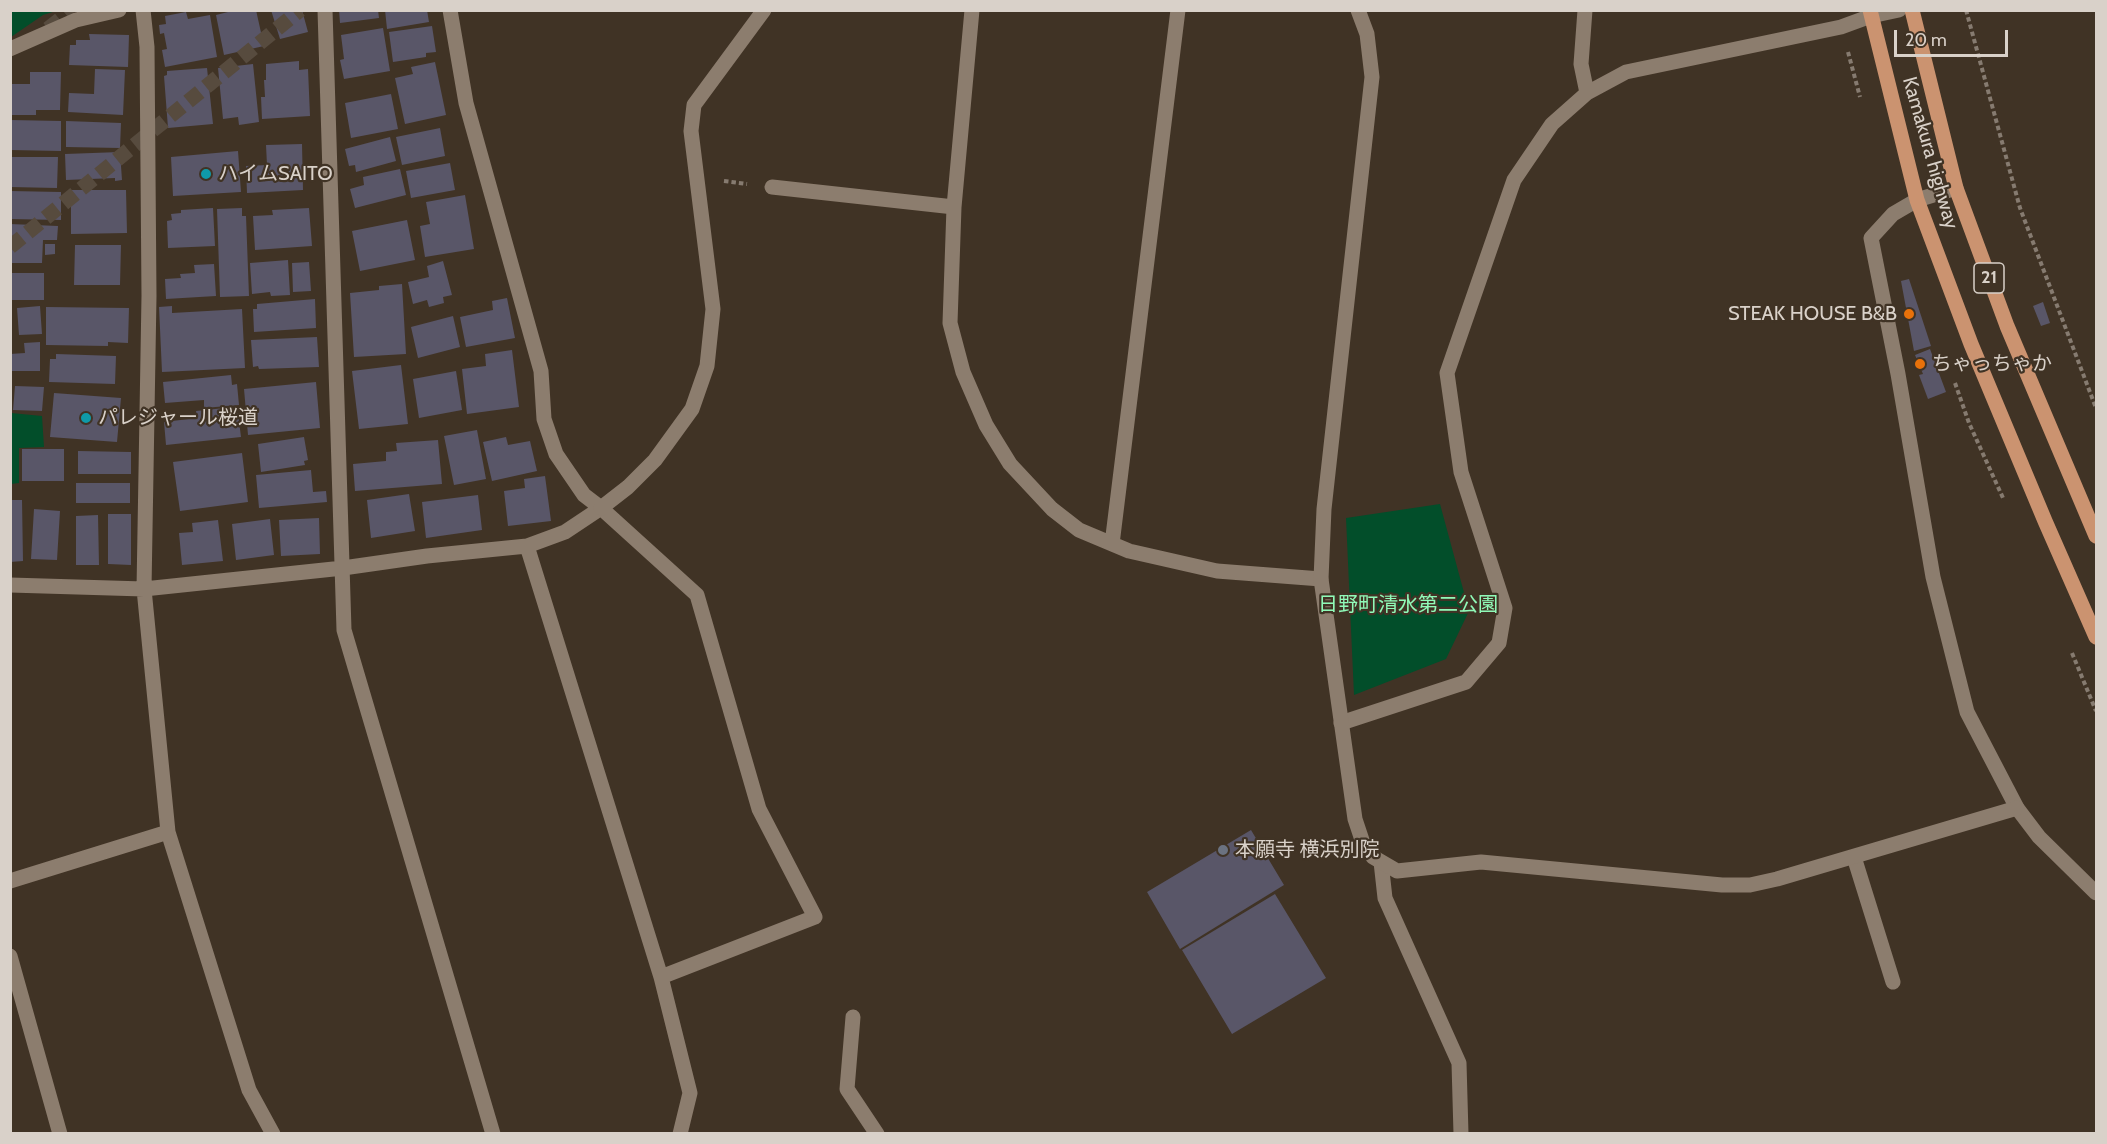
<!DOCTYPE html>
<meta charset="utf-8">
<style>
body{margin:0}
#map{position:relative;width:2107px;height:1144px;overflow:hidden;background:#403325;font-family:Cabin,sans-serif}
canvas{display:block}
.frame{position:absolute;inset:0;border:12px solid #d9d1c9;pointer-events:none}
.scale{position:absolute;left:1894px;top:30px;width:114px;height:27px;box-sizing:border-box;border:3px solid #d9d1c9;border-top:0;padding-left:8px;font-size:18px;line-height:21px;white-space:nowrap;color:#d9d1c9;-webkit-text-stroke:4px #403325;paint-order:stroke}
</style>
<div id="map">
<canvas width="2107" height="1144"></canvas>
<div class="frame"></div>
<div class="scale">20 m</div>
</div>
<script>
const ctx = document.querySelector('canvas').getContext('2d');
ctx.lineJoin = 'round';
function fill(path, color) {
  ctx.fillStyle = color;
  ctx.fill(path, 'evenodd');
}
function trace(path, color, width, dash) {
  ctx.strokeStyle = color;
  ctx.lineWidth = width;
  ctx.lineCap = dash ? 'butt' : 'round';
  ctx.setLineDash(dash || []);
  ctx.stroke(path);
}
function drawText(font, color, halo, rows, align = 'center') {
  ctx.font = font + ' Cabin,"Noto Sans JP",sans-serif';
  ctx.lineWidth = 4.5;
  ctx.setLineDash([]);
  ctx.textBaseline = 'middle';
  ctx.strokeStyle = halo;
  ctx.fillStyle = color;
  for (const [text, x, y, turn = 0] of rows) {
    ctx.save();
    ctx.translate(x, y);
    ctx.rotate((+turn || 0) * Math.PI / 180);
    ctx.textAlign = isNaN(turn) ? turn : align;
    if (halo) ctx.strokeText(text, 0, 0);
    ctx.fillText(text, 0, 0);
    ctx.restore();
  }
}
const green = new Path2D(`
 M11,10H56V11L43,15L11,37Z
 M11,413L42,416L44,447L19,448V483L11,484Z
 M1440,504L1469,611L1446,659L1354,695L1346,518Z`);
const building = new Path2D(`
 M236,10H256L264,46L224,55L216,15Z
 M271,10H302L308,32L280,39Z
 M339,10H378L379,18L340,23Z
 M385,10H427L429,22L387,29Z
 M186,12L188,19L210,15L217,57L165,67L162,50L167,49L164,33L160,34L159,25L166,24L165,16Z
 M432,26L436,52L426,53V57L393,62L389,32Z
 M383,28L390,71L344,79L340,60L344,59L341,35Z
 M89,34L129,35L128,67L69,65L70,45H76V40H90Z
 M299,61V70L308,69L310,116L262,119L261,97H265L264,80H266V64Z
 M435,62L446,115L405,124L395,78L413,74L411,67Z
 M253,64L259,122L239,125L238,117L223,119L218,68Z
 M207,68L213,124L168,128L164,76L167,75V71Z
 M95,69L125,70L123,115L68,112L69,93L94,94Z
 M30,72H61L60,110H36V115H10V84H30Z
 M391,94L398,129L351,138L345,103Z
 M10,120L61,121V151L10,150Z
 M66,121L121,123L120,148L66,147Z
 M440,128L445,156L402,165L396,137Z
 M390,137L396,161L356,172L355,165L349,166L345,149Z
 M302,144L303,190L247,193L246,166L267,165L266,145Z
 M238,151L241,192L173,196L171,157Z
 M120,152L122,180L115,181V178L66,180L65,154Z
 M10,157H58L57,188L10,187Z
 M450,163L455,190L411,198L406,171Z
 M400,169L406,195L355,208L350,189L364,185L363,177Z
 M71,190H126L127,233L71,234Z
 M10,191L61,192V220L10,219Z
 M465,195L474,249L425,257L420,226L430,224L426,202Z
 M213,208L215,246L168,248L167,221L172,220L171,214L181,213V210Z
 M242,208V216H246L249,296L220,297L217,209Z
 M309,208L312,246L255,250L253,216L273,215L272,210Z
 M407,220L415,260L360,271L352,231Z
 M10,224L58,226L57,240H43L42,263H10Z
 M45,244H55V254L45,255Z
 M75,245H121L120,285H74Z
 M288,260L290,295L271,296L270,292L252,294L250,263Z
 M443,261L452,295L443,297L444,303L429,307L427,300L413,304L408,282L429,277L427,266Z
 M309,262L311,291L293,292L292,263Z
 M214,264L216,296L166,299L165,279L181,278L180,274L195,273L194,265Z
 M10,273H44V300H10Z
 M1909,279L1931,346L1914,351L1901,281Z
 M402,284L406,354L354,357L350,293L379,290V286Z
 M507,298L515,338L466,347L460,317L493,310L492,301Z
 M315,299L316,328L254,332L253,309H257V304Z
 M2043,302L2050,323L2041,326L2033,306Z
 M40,306L42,334L19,335L17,308Z
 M172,306V313L242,309L245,368L162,372L159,307Z
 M46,307L129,308L128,343L108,342V346L46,345Z
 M453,316L460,347L418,358L411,327Z
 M317,337L319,367L259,369L258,366L253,367L251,340Z
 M40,342V371H10V354L25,353L24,343Z
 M1930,349L1946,392L1928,399L1919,375L1923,374L1915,355Z
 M512,350L519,407L467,414L462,369L486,366L485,354Z
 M56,354L116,356L115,384L49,382L50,359H56Z
 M401,365L408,424L359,429L352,371Z
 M456,371L462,410L419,418L413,379Z
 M231,375L232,385L237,384L239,405L204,408V400L165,403L163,382Z
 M316,382L320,428L248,435L244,389Z
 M15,386L44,387L42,411L13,410Z
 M54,393L121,398L117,442L50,437Z
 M225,408L226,414L238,413L241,437L166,445L164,422L197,418L196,411Z
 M477,430L486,479L454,485L444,436Z
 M304,437L308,460L304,461L305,465L261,472L258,444Z
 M506,437L508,445L530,441L537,471L492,481L483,442Z
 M438,440L442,484L355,491L353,464L386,461V452L397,451L396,443Z
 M22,449H64V481H22Z
 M78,451L131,452V474H78Z
 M242,453L248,502L180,511L173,462Z
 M311,470L313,492L326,491L327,502L259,508L256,475Z
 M545,476L551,521L508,526L504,491L525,488L524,479Z
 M76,483H130V503H76Z
 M409,494L415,531L371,538L367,500Z
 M478,495L482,530L426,538L422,502Z
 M10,500H22L23,561L10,562Z
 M34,509L60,511L57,560L31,559Z
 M108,514H131V565L108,564Z
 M98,515L99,565H76V516Z
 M319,518L320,554L281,556L279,520Z
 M270,519L274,555L236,560L232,524Z
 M218,520L223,561L182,565L179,533L193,532L192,523Z
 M1251,830L1284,885L1180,949L1147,892Z
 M1275,894L1326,978L1232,1034L1182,950Z`);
const primaryTunnel = new Path2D(`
 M48,29L72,10
 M10,247L300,10`);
const path = new Path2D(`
 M1966,10L2020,208L2096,408
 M1848,52L1860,97
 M724,181L747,184
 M1955,383L1969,423L2003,498
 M2072,653L2096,711`);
const street = new Path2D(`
 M143,10L147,47L149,296L144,589L168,832L249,1090L273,1134
 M325,10L344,630L493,1134
 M450,10L466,103L541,371L544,419L556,454L584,495L601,508L697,595L759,809L815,917L661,977
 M972,10L954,207L950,323L963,372L986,425L1010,464L1052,509L1079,530L1129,551L1217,571L1321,579
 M1585,10L1581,64L1587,93
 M10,49L76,20L119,10
 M772,187L954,207
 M1956,188L1917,200L1893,214L1871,238L1898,374L1933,577L1967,712L2017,808L2039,837L2096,893
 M1112,544L1178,10
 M527,546L661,977L690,1093L680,1134
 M10,585L144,589L343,568L427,556L527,546L565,532L601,508
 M1341,723L1466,682L1499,643L1505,608L1461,472L1447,373L1514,180L1552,124L1587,93L1626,72L1841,27L1871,16L1899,10
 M1854,857L1893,982
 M1381,862L1385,898L1459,1063L1461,1134
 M10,881L168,832
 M10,956L60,1134
 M853,1017L847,1089L877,1134`);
const secondary = new Path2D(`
 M1358,10L1367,34L1372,77L1324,509L1321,579L1355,819L1364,846L1373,857L1397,871L1481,862L1722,885H1750L1777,879L2017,808
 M601,508L628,487L655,460L692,409L707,366L713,309L691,131L694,105L764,10`);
const primary = new Path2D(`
 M1870,10L1917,200L1971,344L2045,521L2096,637
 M1912,10L1956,188L2007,326L2096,536`);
const markers = [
 [206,174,6,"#0f9aa8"],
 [1909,314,6,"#e8710a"],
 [1920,364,6,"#e8710a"],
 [86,418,6,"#0f9aa8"],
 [1223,850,6,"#6b7280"]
];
const shields = [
 [1989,278,30]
];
const shieldNames = [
 ["21",1989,278]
];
const streetNames = [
 ["Kamakura highway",1930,153,74]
];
const poiNames = [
 ["ハイムSAITO",218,174],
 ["STEAK HOUSE B&B",1897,314,"right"],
 ["ちゃっちゃか",1932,364],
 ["パレジャール桜道",98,418],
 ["本願寺 横浜別院",1235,850]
];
const parkNames = [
 ["日野町清水第二公園",1408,605]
];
fill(green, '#024e2a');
fill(building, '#595668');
trace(primaryTunnel, '#574b3e', 15, [15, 8]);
trace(path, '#867b70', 4, [4.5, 3]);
trace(street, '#8c7d6e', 15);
trace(secondary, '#8c7d6e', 15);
trace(primary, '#cb9370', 15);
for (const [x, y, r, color] of markers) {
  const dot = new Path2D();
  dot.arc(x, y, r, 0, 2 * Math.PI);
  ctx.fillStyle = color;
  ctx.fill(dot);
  trace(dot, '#403325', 2);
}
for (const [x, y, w] of shields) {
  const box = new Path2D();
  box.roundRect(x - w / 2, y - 15, w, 30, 4.5);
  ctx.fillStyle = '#403325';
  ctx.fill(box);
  trace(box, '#d9d1c9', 1.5);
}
drawText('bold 18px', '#d9d1c9', null, shieldNames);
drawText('20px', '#d9d1c9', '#403325', streetNames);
drawText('20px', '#d9d1c9', '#403325', poiNames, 'left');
drawText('20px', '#90fab8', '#403325', parkNames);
</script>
